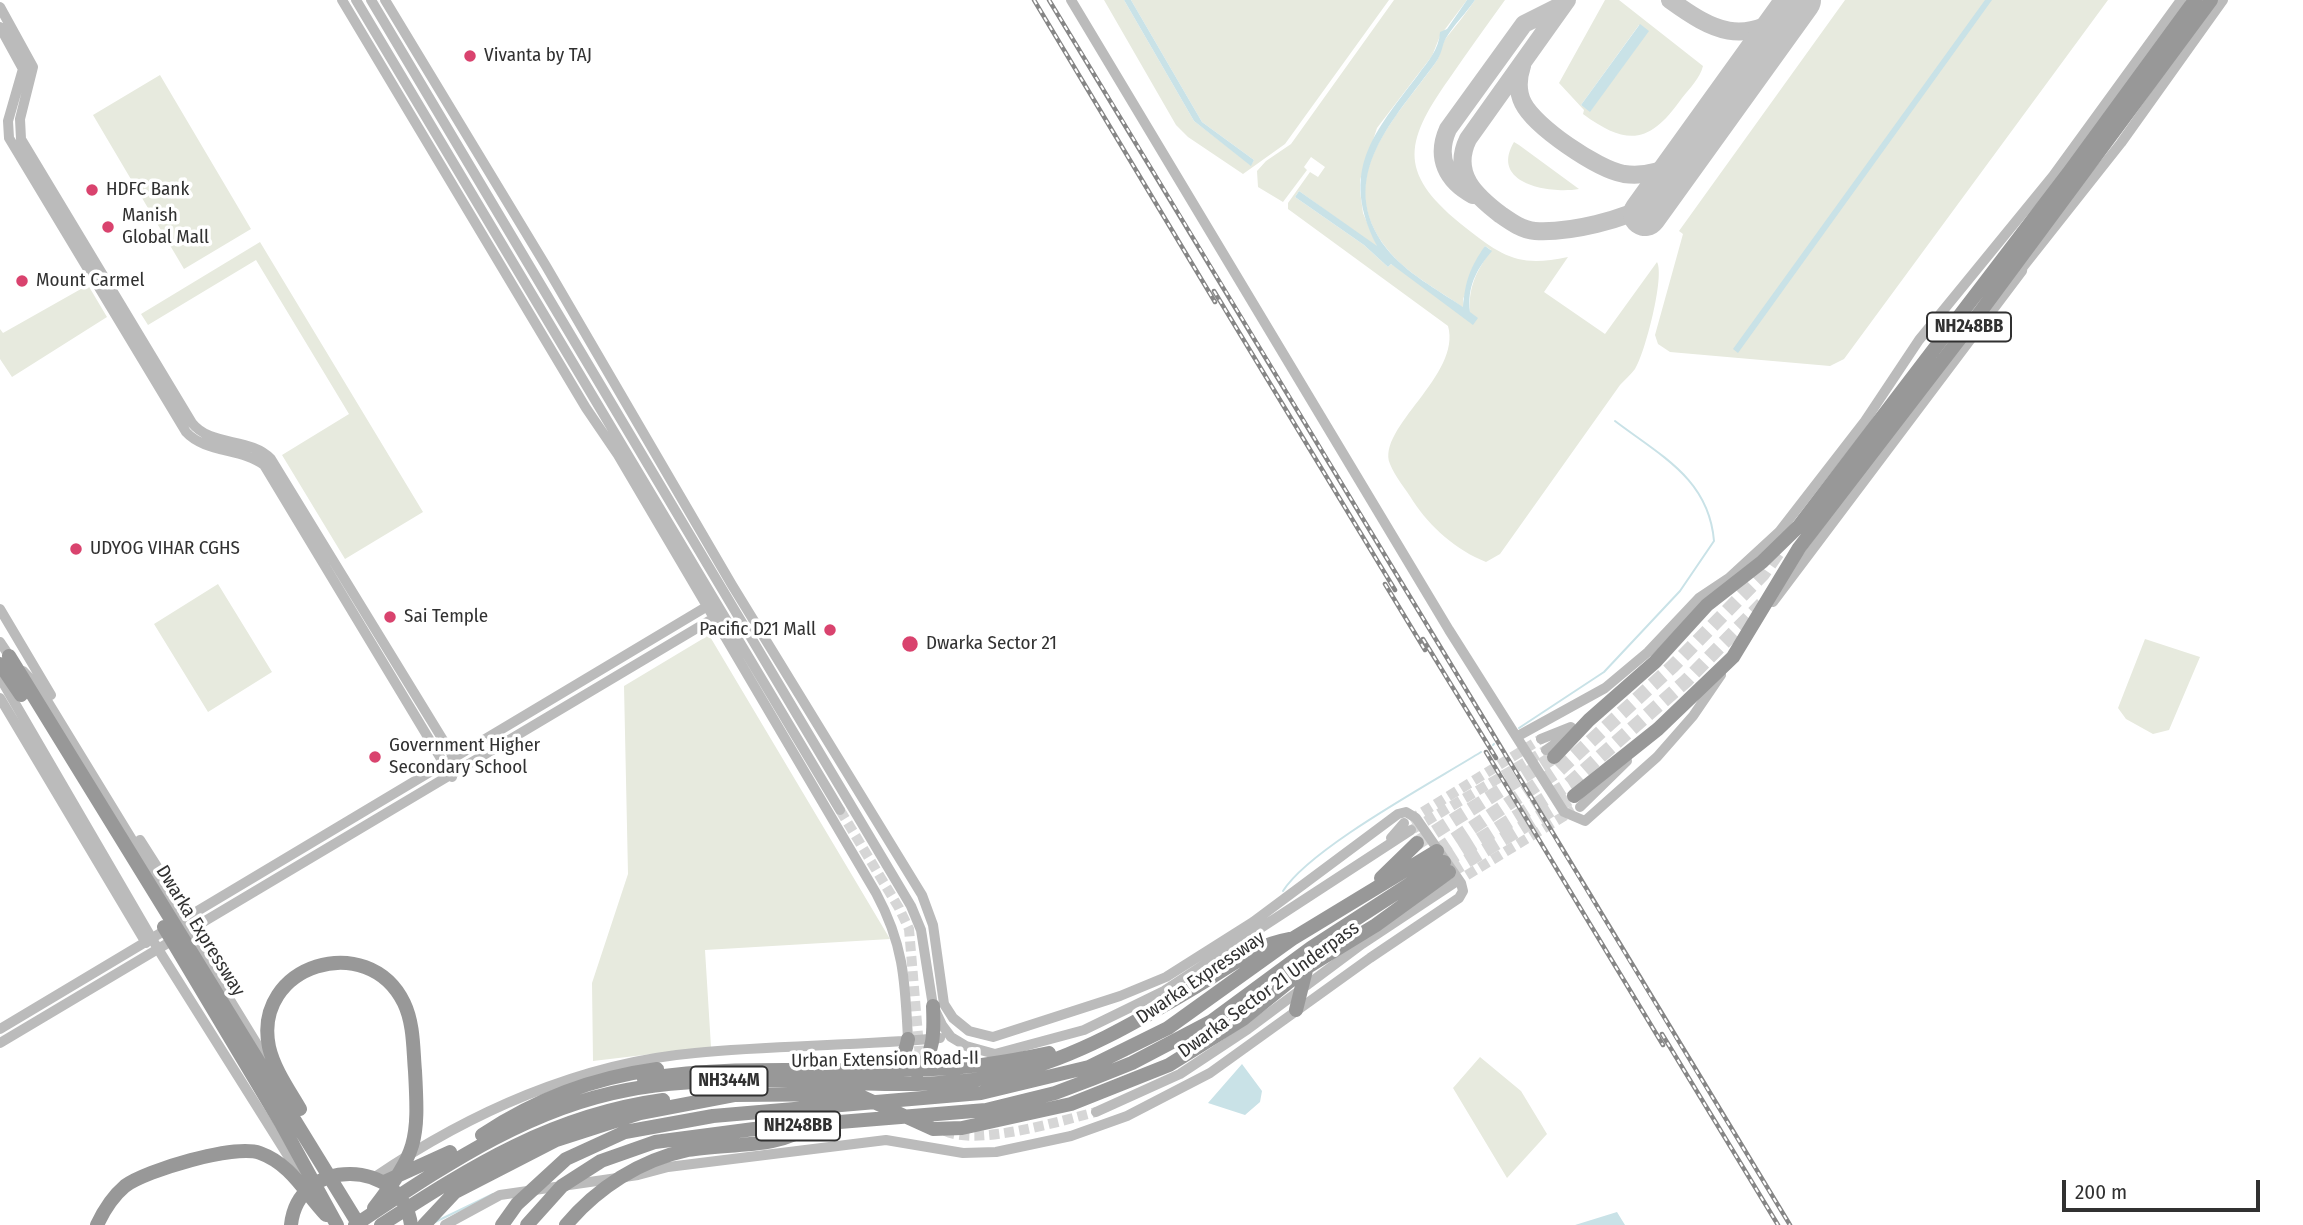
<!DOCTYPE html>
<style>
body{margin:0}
#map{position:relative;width:2303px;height:1225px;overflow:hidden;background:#fff;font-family:"Fira Sans Condensed",sans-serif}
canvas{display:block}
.scale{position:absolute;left:2062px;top:1180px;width:198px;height:32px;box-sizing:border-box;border:4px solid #313131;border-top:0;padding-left:9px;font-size:21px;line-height:24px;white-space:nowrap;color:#313131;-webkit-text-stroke:5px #fff;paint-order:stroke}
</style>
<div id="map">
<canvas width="2303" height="1225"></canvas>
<div class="scale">200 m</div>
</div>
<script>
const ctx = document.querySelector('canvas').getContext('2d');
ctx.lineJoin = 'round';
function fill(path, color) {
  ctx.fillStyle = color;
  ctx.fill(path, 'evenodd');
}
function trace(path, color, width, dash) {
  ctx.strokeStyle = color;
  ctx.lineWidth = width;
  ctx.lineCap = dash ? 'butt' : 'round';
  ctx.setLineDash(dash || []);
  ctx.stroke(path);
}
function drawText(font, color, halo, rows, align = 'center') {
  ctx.font = font + ' "Fira Sans Condensed",sans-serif';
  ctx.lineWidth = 7;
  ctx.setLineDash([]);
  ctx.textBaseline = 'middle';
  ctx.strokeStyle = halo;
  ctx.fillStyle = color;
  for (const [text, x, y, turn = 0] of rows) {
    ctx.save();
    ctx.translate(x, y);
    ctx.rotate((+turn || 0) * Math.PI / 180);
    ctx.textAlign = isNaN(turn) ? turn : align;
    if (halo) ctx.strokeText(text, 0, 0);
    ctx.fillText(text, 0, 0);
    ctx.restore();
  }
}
const green = new Path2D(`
 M1104,0H1124L1194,121L1251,165L1254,160L1202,122L1131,0H1389L1285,144L1243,174L1188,137L1176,125Z
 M1394,0H1467L1440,36L1432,56L1377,128L1360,180V191L1363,213L1378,248L1299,191L1295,197L1364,245L1388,267L1391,264L1470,313C1468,286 1477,271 1491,250L1485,246L1463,299L1464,308C1439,290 1407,274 1388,250C1330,178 1396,119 1436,62C1441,55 1441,45 1446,38C1456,26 1466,13 1475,0H1505C1486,26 1467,53 1449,79C1402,145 1399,175 1466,228C1504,258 1520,267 1568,257L1544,292L1605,334L1657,262C1665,276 1645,354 1635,369C1631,374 1625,380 1620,385L1500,554L1486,562C1456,550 1430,527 1413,501C1406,489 1395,477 1390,464C1376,428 1462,375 1448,326L1288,209V203L1310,172L1318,177L1325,167L1311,157L1304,167L1307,170L1283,202L1258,187L1257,171L1266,161L1291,144Z
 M1605,0H1619L1703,66C1700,78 1690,88 1682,98C1651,142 1629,148 1583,114L1584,110L1559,83ZM1639,25L1648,31L1590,111L1581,105Z
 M1845,0H2108L1844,359L1830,366L1670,352L1658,344L1655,335L1683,234L1679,231Z
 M160,75L251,229L184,269L93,115Z
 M1514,142L1519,145L1579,189C1550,194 1489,184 1514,142Z
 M260,242L423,512L345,559L282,455L349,414L256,260L148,325L141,314Z
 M88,285L107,317L12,377L0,359V329L3,333Z
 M218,584L272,672L208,712L154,624Z
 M709,635L890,939L705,950L711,1047L593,1061L592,983L628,874L624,686Z
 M2145,639L2200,657L2169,730L2153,734L2126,719L2118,708Z
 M1480,1057L1521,1091L1547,1134L1507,1178L1453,1088Z`);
const water = new Path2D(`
 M1124,0H1131L1202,122L1254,160L1251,166L1194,121Z
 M1467,0H1475C1467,12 1453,26 1446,38C1442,45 1442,54 1436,62C1396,118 1332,178 1387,249C1406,273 1438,290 1463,307C1465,282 1470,267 1485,246L1492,251C1476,270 1467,287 1470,312L1478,318L1473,325L1391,264L1388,267L1364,245L1295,197L1299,191L1377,246C1339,171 1373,134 1418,75C1428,61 1439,50 1440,32L1447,29Z
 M1985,0H1992L1738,353L1733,349Z
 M1640,24L1649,31L1590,112L1581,105Z
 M1242,1064L1262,1091L1260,1102L1245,1115L1208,1103Z
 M1617,1212L1625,1225H1575Z`);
const stream = new Path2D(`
 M1519,728L1604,672L1680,591L1714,541C1709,479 1661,456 1615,421
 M1493,745L1494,744
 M1283,891C1310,848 1433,782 1481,752
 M435,1222L493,1194`);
const taxiway = new Path2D(`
 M1567,0L1468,139C1451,174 1476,196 1501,215C1511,222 1522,230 1535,231C1570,233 1624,220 1654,202
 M1670,0C1713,31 1743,47 1791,11
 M1522,66C1518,78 1517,91 1523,103C1535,127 1597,169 1624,174C1647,177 1666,170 1685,159
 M1473,195C1447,181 1435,158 1448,129L1524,24L1564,4`);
const runway = new Path2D(`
 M1645,214L1799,0`);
const secondaryTunnel = new Path2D(`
 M840,810L899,908L909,929L921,1070
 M1410,820L1541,739
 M1413,829L1546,750
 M1454,883L1574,810
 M945,1131C978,1146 1060,1121 1096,1112`);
const highwayTunnel = new Path2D(`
 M1417,843L1554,757
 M1437,851L1559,770L1673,666L1763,574L1781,548
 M1444,862L1569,784L1686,681L1762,604
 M1449,872L1574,796`);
const secondary = new Path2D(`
 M342,0L586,408L618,455L876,893C904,945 905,981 908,1039
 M356,0L840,810
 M371,0L911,906L921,930L933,1006L942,1025L951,1037L966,1046L995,1054L1084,1030L1164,991L1411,830
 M385,0L546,266L732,585L922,895L933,925L944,1004L953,1018L969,1031L993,1037L1120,996L1166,977L1253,922L1398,814L1406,812L1416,818L1461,883L1463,891L1459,898L1370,958L1210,1073L1127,1116L1071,1136L996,1152L963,1153L886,1140L668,1167L638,1175L500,1195L445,1225
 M1071,0L1449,630L1564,812L1585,821L1657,757L1693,716L1721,675
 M0,7L33,67L20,119L21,139L192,423C211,447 250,437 271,459L462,771
 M0,27L23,69L8,121L9,138L186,432C205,453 242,448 264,465L452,777
 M2023,267L2121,143L2223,0
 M1773,602L2022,271L2023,265L2017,261
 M0,609L51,695
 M0,642L12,660
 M0,665L2,681L158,949L302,1178
 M23,671L40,689L271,1067
 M0,698L146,943
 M1518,736L1605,688L1648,652L1699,598L1729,578L1779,532L1865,421L1919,340L2053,176L2181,0
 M1541,739L1571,727
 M1546,750L1572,732
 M1580,807L1627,761
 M1391,838L1404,823
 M140,840L189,917
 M0,1029L711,604
 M0,1043L719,615
 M1096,1112L1180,1074L1248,1029L1362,944L1454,883
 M375,1177C469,1113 580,1063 695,1053C776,1045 858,1046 940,1038`);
const highway = new Path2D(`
 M9,656L359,1225
 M0,664L21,695
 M1554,757L1589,720L1655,662L1707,605L1762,562L1799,526L2070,171L2195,0
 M1574,796L1658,729L1733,657L1799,548L1981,311L2211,0
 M1381,878L1417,843
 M164,927L281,1123L337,1225
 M1296,1010L1307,966
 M880,1063C899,1063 905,1057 908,1039
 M917,1073C935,1053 934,1031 933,1006
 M644,1079C740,1063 837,1074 933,1069C972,1068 1011,1061 1049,1053
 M300,1109C289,1090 274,1069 269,1047C252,965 368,929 404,1003C414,1024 413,1049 415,1071C419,1142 417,1152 374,1208
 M482,1135C537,1099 592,1078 657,1069
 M384,1182L450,1152
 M97,1225C104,1210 112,1197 125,1186C147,1170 234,1144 260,1153C291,1164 305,1193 326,1215
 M291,1225C298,1156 402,1158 411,1225
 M355,1225C440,1169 525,1109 627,1090C666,1082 708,1081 748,1080C835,1080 926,1093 1011,1073C1079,1057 1143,1018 1202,983C1233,965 1255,945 1290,939
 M381,1225C472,1166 553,1115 663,1100
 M424,1225L455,1192L556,1140L640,1113L734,1095L856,1094L933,1129L962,1128L1071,1104L1169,1065L1243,1019L1306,968L1376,925L1449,872
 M502,1225L517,1204L566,1159L625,1132L713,1116L981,1093L1089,1067L1168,1028L1292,939L1437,851
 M527,1225L562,1186L601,1161L655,1142L754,1129L986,1110L1055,1093L1092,1079L1132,1063L1212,1021L1311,948L1444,862
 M566,1225C597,1188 640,1160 688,1150C724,1143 781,1149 808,1126`);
const rail = new Path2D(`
 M1034,0L1215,302
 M1049,0C1297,408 1542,817 1790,1225
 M1214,291L1395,590
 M1385,584L1425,650
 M1423,639L1496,758
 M1486,752L1663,1045
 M1662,1034L1778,1225`);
const markers = [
 [470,56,7,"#d9436e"],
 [92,190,7,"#d9436e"],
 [108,227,7,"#d9436e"],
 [22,281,7,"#d9436e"],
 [76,549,7,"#d9436e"],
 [390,617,7,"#d9436e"],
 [830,630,7,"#d9436e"],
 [910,644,9,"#d9436e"],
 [375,757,7,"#d9436e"]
];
const shields = [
 [1969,327,84],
 [729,1081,77],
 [798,1126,84]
];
const shieldNames = [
 ["NH248BB",1969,327],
 ["NH344M",729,1081],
 ["NH248BB",798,1126]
];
const poiNames = [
 ["Vivanta by TAJ",484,56],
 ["HDFC Bank",106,190],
 ["Manish",122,216],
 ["Global Mall",122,238],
 ["Mount Carmel",36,281],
 ["UDYOG VIHAR CGHS",90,549],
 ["Sai Temple",404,617],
 ["Pacific D21 Mall",816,630,"right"],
 ["Dwarka Sector 21",926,644],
 ["Government Higher",389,746],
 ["Secondary School",389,768]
];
const streetNames = [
 ["Dwarka Expressway",200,931,58],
 ["Dwarka Expressway",1201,978,-34],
 ["Dwarka Sector 21 Underpass",1269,990,-36],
 ["Urban Extension Road-II",885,1060,-1]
];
fill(green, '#e7eade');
fill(water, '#c9e2e7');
trace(stream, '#c9e2e7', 2);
trace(taxiway, '#c2c2c2', 18);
trace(runway, '#c2c2c2', 44);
trace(secondaryTunnel, '#d6d6d6', 10, [10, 5]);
trace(highwayTunnel, '#d6d6d6', 14, [14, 7]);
trace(secondary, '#bbb', 10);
trace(highway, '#989898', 14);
trace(rail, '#868686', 4.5);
trace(rail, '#fff', 2, [5]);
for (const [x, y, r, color] of markers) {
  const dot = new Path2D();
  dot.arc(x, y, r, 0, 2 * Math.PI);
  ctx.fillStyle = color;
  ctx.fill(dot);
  trace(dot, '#fff', 2.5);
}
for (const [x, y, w] of shields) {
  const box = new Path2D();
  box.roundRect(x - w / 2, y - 14.5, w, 29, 5);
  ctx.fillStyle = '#fff';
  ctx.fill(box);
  trace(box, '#313131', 2);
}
drawText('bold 18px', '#313131', null, shieldNames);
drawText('19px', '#313131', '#fff', poiNames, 'left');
drawText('19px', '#313131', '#fff', streetNames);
</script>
